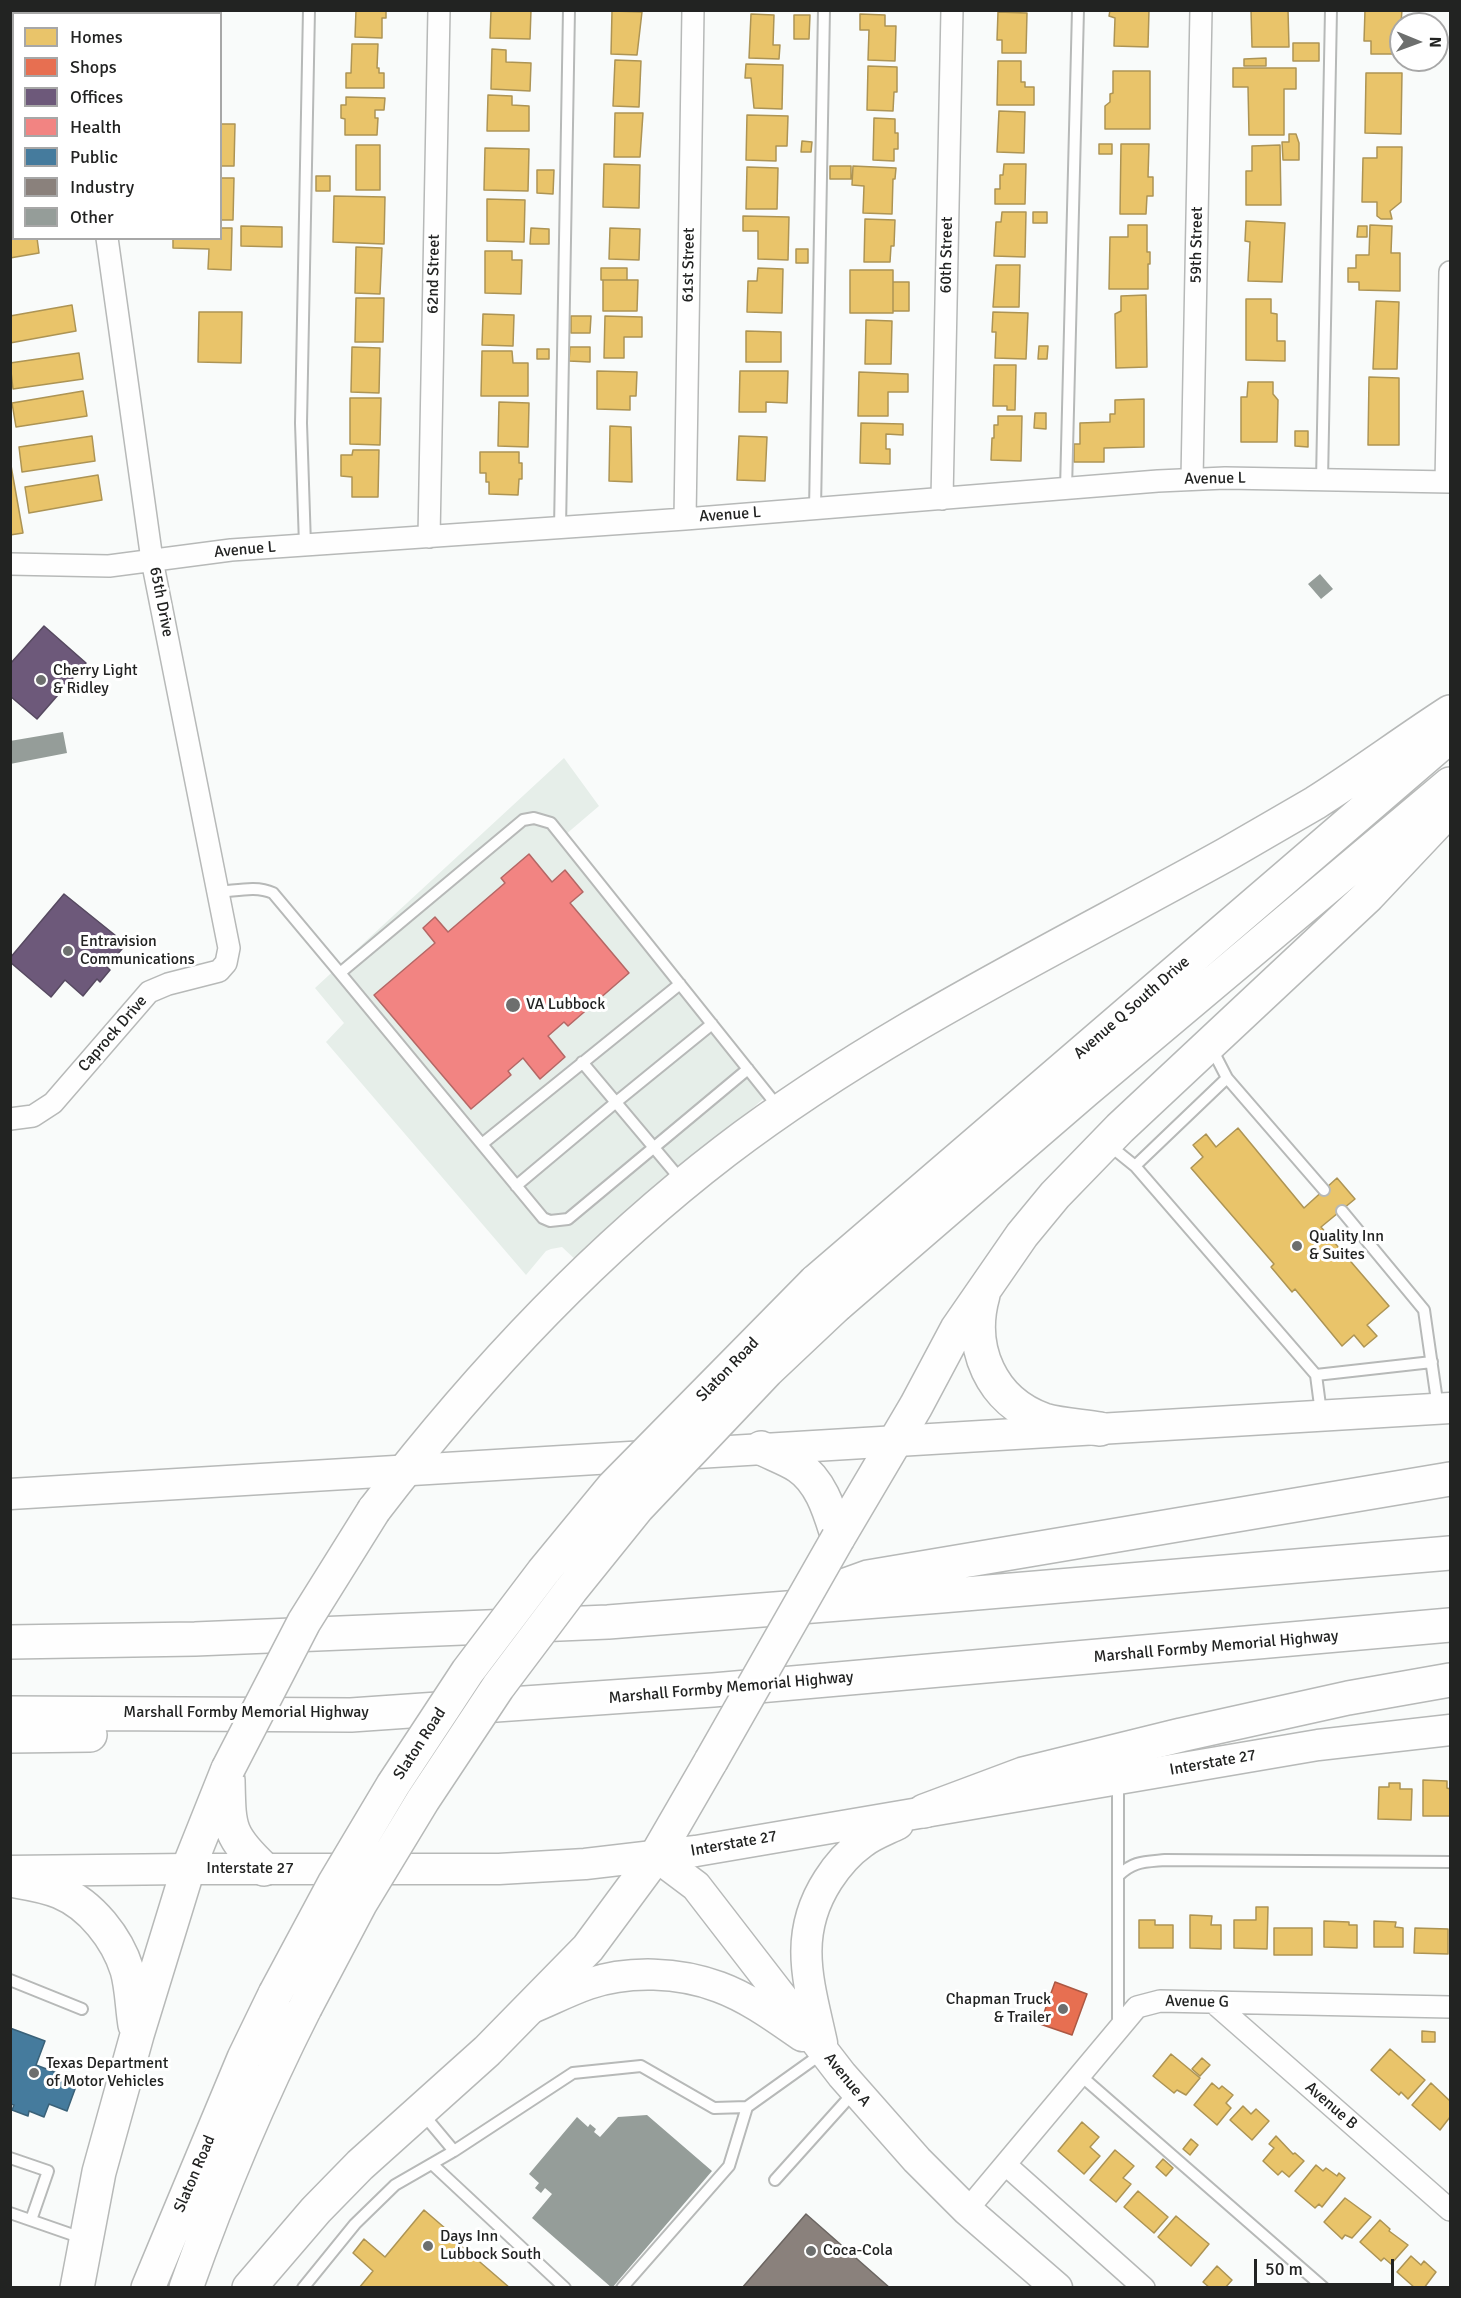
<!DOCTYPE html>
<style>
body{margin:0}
#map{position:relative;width:1461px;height:2298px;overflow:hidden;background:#f9fbfa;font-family:Signika,sans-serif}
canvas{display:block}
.frame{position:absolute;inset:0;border:12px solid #222322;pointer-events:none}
.legend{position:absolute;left:12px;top:12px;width:210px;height:228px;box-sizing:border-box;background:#fff;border:2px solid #a7a7a7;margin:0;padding:8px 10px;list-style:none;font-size:18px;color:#222322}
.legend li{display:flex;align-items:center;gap:12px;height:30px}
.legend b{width:30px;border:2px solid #a7a7a7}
.north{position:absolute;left:1389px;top:12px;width:60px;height:60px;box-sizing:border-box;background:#fff;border:2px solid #a7a7a7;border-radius:50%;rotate:91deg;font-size:16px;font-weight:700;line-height:24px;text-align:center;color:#222322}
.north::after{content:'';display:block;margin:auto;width:21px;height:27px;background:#6d6f6e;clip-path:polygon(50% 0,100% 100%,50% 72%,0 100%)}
.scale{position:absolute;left:1254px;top:2259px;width:140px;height:27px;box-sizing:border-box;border:3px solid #222322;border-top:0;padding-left:8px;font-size:18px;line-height:21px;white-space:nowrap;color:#222322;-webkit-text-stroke:4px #fff;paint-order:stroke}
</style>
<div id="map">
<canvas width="1461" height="2298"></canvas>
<div class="frame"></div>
<ul class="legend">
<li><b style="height:16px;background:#e9c46a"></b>Homes</li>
<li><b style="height:16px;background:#e76f51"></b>Shops</li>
<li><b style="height:16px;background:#6d597a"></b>Offices</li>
<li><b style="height:16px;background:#f28482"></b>Health</li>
<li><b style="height:16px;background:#457b9d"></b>Public</li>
<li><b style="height:16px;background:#8a817c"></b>Industry</li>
<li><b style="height:16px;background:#959d99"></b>Other</li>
</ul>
<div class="north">N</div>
<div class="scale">50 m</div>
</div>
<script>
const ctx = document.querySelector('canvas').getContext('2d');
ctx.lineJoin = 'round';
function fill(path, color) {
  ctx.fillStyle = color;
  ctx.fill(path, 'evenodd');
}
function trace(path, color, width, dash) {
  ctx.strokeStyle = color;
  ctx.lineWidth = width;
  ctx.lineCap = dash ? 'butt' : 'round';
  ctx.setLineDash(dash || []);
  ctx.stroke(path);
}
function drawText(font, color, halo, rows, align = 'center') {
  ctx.font = font + ' Signika,sans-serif';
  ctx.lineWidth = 6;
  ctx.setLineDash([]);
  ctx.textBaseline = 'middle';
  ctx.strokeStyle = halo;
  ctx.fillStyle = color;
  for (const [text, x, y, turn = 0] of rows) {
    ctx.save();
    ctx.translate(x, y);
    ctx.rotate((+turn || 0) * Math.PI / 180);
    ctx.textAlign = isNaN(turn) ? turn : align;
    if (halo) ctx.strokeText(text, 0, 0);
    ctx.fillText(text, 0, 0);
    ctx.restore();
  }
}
const built = new Path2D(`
 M564,758L599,806L558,841L771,1092L578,1262L562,1247L551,1249L546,1251L526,1275L326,1042L344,1023L315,988Z`);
const homes = new Path2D(`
 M356,10H386V18H382V38L355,37Z
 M491,10H531L530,39L490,38Z
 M1110,10H1149L1148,47L1114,46L1115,18L1109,16Z
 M1251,10H1288L1289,47H1252Z
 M1365,10H1402L1401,23L1404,24H1401V54H1371V41H1364Z
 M612,11L642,12L637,55L611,54Z
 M998,12L1027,13L1026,53H1002V40H997Z
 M751,14L774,15L773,45H780L779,59L749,58Z
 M860,14L885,15V26H896L895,61L868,60L869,30H860Z
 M794,15H810L809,39H794Z
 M1293,43H1319V61H1293Z
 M352,44H378L377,68H379V73H384V88H346V73H351Z
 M492,49L506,50V62L531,63L530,91L491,89Z
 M1266,58V66H1244V59Z
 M615,60L641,61L639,107L613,106Z
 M998,61H1021V82H1025V87H1034V105H997Z
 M746,64L783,65L782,109L754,108L751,78H745Z
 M868,66L897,67V92H894L893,111L867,110Z
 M1233,68H1296V89H1284V135H1249L1248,87H1233Z
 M1113,71H1150V129H1105V106L1110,102V94L1113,93Z
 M1366,73H1402L1401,134L1365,133Z
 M14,93V131H10V94Z
 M488,95L512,96V105L529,106V131H487Z
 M346,97L385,98L384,110H375V118H378L377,135H345V119L341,118V105H346Z
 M999,111L1025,112L1024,153L997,152Z
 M615,113H643L640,157H614Z
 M747,115L788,116L787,146H776V161L746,160Z
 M874,118L895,119V133H898V149H894V161L873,160Z
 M220,124H235L234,166H220Z
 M1289,134H1296L1299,143V160H1283L1282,142H1289Z
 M802,141L812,142L811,152H801Z
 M1099,144H1112V154H1099Z
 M1121,144H1149L1148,177H1153V196H1147L1146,214H1120Z
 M356,145H380V190H356Z
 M1280,145L1281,205H1246V171H1252V146Z
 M1377,147H1402L1401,202L1390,211L1392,219H1381L1377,216V202H1362L1363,158H1377Z
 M485,148L529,149L528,191L484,190Z
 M10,149H14V188L10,189Z
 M604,164L640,165L639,208L603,207Z
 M1004,164H1026L1025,204H995V189H1000V175H1003Z
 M830,166H851V179H830Z
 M853,166L896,168L895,179H893L892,214L863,213L864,186L852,185Z
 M747,167L778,168L777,209H746Z
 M537,170H554L553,194L537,193Z
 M316,176H330V191H316Z
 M220,178H234L233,220H220Z
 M334,196L385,197L384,244L333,242Z
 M487,199L525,200L524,242L487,241Z
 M1002,212H1026L1025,257L994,256L996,222H1001Z
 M1033,212H1047V223H1033Z
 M14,216V238H37L39,253L10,258V217Z
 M743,216L789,217L788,260L758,259V231H743Z
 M865,219L895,220L894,246H891L890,262H864Z
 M1246,221L1285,223L1282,282L1248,281L1250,242L1245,241Z
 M1128,225H1147V252H1150V264H1148V289H1109L1110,237H1128Z
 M1370,225L1392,226L1391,253H1400V291L1359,290V282H1348V268H1356V255H1369Z
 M241,226L282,227V247L241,246Z
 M1358,226H1367V237H1357Z
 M220,228H232L231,270L208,269L209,249L173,248V238H220Z
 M531,228L549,229V244H530Z
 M610,228L640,229L639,260L609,259Z
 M356,247L382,248L380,294L355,293Z
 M796,249H808V263H796Z
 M485,251H512V260H522L521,294L485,293Z
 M996,265H1020L1019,307H993Z
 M601,268H627V280H601Z
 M758,268L783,269L782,313L747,312L748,281H757Z
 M850,270H893V313H850Z
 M603,280H638L637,311H603Z
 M893,282H909V311H893Z
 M1146,295L1147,367L1116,368L1115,314L1121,311V296Z
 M356,298H384L383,342H355Z
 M1246,299H1271V313L1277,314V341H1285V361L1246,360Z
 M1376,301L1399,302L1397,369H1373Z
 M72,305L76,331L10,343V316Z
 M199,312H242L241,363L198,362Z
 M993,312L1028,313L1026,359L995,358L996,332H992Z
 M483,314L514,315L513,346L482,345Z
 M571,316H591L590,333H571Z
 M605,316L642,317V337H624V358H604Z
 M866,320L892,321L891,364H865Z
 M746,331L781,332V362H746Z
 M1039,346H1048L1047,359H1038Z
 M352,347L380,348L379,393L351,392Z
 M570,347H590V362L569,361Z
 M537,349H549V359H537Z
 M482,351H512L513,363H528V396H481Z
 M79,353L83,379L13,389L10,363Z
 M994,365H1016L1015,410H1007V406H993Z
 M597,371L637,372L636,396H630V410L597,409Z
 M740,371H788L787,403L766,402V412H739Z
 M859,372L908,374V392H888V416H858Z
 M1369,377L1399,378V445H1368Z
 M1248,382H1273V394L1278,400L1277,442H1241V397H1247Z
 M83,391L87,416L16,427L12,403Z
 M350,398H381L380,445L350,444Z
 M1144,399V447L1104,448V462H1074V444H1080V423L1110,422V414H1115V400Z
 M499,402L529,403L528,447L498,446Z
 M1035,413H1046V429L1034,428Z
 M998,416H1022L1021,461L991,460L992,438H994V425H998Z
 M861,423L903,424V435L886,434V449H890V464L860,463Z
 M610,426L631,427L632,482L609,481Z
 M1295,431H1308V447L1295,446Z
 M92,436L95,461L22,472L19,447Z
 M739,436L767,437L765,481L737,480Z
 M353,450H379L378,497H352V477L341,476V455H352Z
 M480,452H519V463H522V479H519L518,495L489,494V482H486V473H480Z
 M10,460L23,533L10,535Z
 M98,475L102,500L29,513L25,487Z
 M1238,1128L1304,1208L1337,1178L1355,1199L1321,1227L1389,1306L1367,1325L1377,1336L1364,1347L1354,1335L1342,1346L1295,1289L1292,1292L1271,1267L1274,1264L1191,1168L1203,1157L1193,1145L1206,1134L1216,1147Z
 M1423,1780L1447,1781V1788L1450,1789V1816H1423Z
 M1389,1783H1400V1789H1412L1411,1820L1378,1819L1379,1787H1389Z
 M1256,1907H1268L1267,1949L1234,1948V1920H1256Z
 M1190,1915L1212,1916L1211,1925H1221V1949L1190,1948Z
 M1139,1920H1155V1925H1173V1948H1139Z
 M1324,1921L1349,1922V1925H1357V1948L1324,1947Z
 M1374,1921L1396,1922L1395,1927L1403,1928V1947H1374Z
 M1274,1928H1312V1955H1274Z
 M1415,1928L1448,1929V1954L1414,1953Z
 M1422,2031L1435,2032V2042H1422Z
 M1390,2049L1425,2080L1408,2099L1401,2092L1399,2095L1371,2070Z
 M1171,2054L1200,2078L1186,2095L1177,2090L1174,2093L1153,2076Z
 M1202,2058L1210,2065L1200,2076L1192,2069Z
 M1212,2083L1219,2089L1222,2086L1233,2095L1226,2103L1231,2108L1217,2125L1194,2105Z
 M1431,2083L1450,2101V2117L1440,2130L1412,2105Z
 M1243,2106L1251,2114L1256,2109L1269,2121L1252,2140L1230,2120Z
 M1082,2122L1099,2137L1090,2147L1100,2156L1084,2174L1058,2151Z
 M1276,2136L1293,2154L1295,2153L1304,2161L1289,2177L1282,2171L1278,2175L1263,2161L1274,2148L1269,2144Z
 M1191,2139L1198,2145L1190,2155L1183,2149Z
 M1115,2150L1134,2166L1123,2178L1131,2184L1116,2202L1090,2180Z
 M1163,2159L1173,2168L1166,2176L1156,2167Z
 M1316,2165L1323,2171L1326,2168L1337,2176L1339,2173L1345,2178L1322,2207L1319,2204L1315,2208L1295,2191Z
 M1138,2191L1168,2217L1154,2233L1124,2207Z
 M1345,2198L1371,2217L1352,2238L1345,2235L1342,2239L1324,2222Z
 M424,2210L446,2229L444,2231L510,2288H359L373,2271L353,2253L364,2239L385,2257Z
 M1176,2216L1209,2244L1191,2266L1158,2237Z
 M1380,2220L1390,2229L1389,2231L1408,2245L1391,2264L1384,2258L1381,2261L1360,2242Z
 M1411,2256L1421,2265L1424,2261L1436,2272L1424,2288H1415L1397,2272Z
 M1217,2266L1232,2280L1225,2288H1210L1203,2282Z`);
const shops = new Path2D(`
 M1055,1982L1087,1994L1072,2035L1040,2024Z`);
const offices = new Path2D(`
 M44,626L86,663L37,719L10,696V664Z
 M64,894L126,944L107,967L110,970L100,982L97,979L83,996L65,980L51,997L10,962V958Z`);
const health = new Path2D(`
 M529,854L552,882L565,870L583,892L570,903L629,973L568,1026L564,1022L548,1036L565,1057L540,1079L523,1058L508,1071L511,1075L471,1109L374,995L435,943L423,928L435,917L448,932L505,883L501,878Z`);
const public = new Path2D(`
 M10,2028L45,2041L36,2065L78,2081L67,2111L49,2104L44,2117L29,2111L28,2116L12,2110L14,2105L10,2104Z`);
const industry = new Path2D(`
 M806,2214L890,2288H742Z`);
const building = new Path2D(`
 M1320,574L1333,589L1321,599L1308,584Z
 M63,732L67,753L10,764V741Z
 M647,2115L712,2171L612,2288L532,2218L552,2194L545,2188L541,2193L535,2188L539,2183L529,2174L577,2117L588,2127L590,2124L596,2129L594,2132L600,2137L618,2117Z`);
const service = new Path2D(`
 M1322,480L1331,10
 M1066,489L1078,10
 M815,509L824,10
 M560,528L569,10
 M305,545L301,423L309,10
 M218,892C236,891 256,885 273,893L340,973
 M1212,1049L1227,1078
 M582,1062L682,1181
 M748,1069L568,1219L550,1221L543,1218L340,973L523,820L534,818L551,823C627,918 703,1013 779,1108
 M482,1144L680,984
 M1109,1145L1135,1166
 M516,1186L615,1103L712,1024
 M1324,1190L1227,1078L1135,1166L1316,1375L1432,1362
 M1342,1211L1424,1310L1438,1408
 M1316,1375L1321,1413
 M1118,1781V2026
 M1118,1876C1133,1861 1144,1862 1165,1860L1450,1862
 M10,1980L82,2009
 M1080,2075L1324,2288
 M423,2114L454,2151L573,2073L641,2066L714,2108L747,2107L824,2052
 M10,2158L48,2171L31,2220
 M432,2164L565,2288
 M775,2180L855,2091
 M10,2213L79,2237
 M303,2288L355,2224L395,2185L454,2151
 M622,2288L729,2166L747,2107`);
const minor = new Path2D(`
 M59,10L60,14
 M1192,479L1201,10
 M1446,482L1450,272
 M942,499L952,10
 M685,519L693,10
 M429,537L439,10
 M10,564L109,566L231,550L685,519L1158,481L1225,478L1450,482
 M10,1119L33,1116L53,1103L149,992L168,984L219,971L226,963L229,948L152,560L107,238
 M1213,2002L1450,2210
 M1006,2165L1144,2288
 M967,2210L1137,2007L1160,2001L1450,2007`);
const secondary = new Path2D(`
 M10,1494L1450,1408
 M656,1856L696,1886L842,2075L917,2160L967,2210L1057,2288
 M10,1871L188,1869H499L585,1864L696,1851L1318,1745L1450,1730
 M529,2009C549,2001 568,1991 588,1984C629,1970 679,1972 719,1987C749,1998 776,2018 802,2036
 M822,2043C809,1983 792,1936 828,1880C837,1866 848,1853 862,1843C872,1835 886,1830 898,1824`);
const trunk = new Path2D(`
 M815,1282L1450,736
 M983,1295C968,1348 991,1401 1044,1420C1061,1425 1082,1426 1100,1429
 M837,1305L1085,1091L1450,784
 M761,1448C773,1454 787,1459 798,1466C822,1482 830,1513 838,1538
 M374,1510C476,1377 592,1253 725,1151C878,1034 1058,948 1227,854C1256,837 1286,820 1315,803C1361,774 1405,741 1450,712
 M838,1538L916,1406L957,1329L1022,1235L1055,1195L1120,1128L1368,896L1450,809
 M228,1780C229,1828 228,1835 264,1869
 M10,1880C27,1883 44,1885 60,1892C91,1905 117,1938 127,1970C132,1987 132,2007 135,2025
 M77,2288L99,2172L137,2035L188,1869L228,1769
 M148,2288L244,2058L275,1994
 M186,2288C220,2192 259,2099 305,2008
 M249,2288L316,2210L360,2165L487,2051L588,1948L656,1856L711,1761`);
const motorway = new Path2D(`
 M821,1594L868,1577L1450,1479
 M10,1642L195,1639L608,1622L941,1596L1450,1553
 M10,1713L351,1715L713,1690L1450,1625
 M10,1736L90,1735
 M924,1811L1023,1774L1181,1735L1348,1698L1450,1680`);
const trunkBridge = new Path2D(`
 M711,1761L838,1538
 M228,1769L304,1622L374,1510
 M275,1994L334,1884L393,1785L468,1671L543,1572L613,1487L815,1282
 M305,2008L360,1904L423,1800L498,1687L571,1590L638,1507L767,1371L837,1305`);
const markers = [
 [41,680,6,"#6d6f6e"],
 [68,951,6,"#6d6f6e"],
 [513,1005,8,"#6d6f6e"],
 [1297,1246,6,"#6d6f6e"],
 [1063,2009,6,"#6d6f6e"],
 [34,2073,6,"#6d6f6e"],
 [428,2246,6,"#6d6f6e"],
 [811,2251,6,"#6d6f6e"]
];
const streetNames = [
 ["59th Street",1197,245,-89],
 ["60th Street",947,255,-89],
 ["61st Street",689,265,-89],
 ["62nd Street",434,274,-89],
 ["Avenue L",1215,479,-1],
 ["Avenue L",730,515,-4],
 ["Avenue L",245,550,-5],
 ["65th Drive",161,602,79],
 ["Avenue Q South Drive",1132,1008,-41],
 ["Caprock Drive",113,1034,-49],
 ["Slaton Road",728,1370,-46],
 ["Marshall Formby Memorial Highway",1216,1647,-5],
 ["Marshall Formby Memorial Highway",731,1688,-5],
 ["Marshall Formby Memorial Highway",246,1713],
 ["Slaton Road",420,1744,-57],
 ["Interstate 27",1213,1763,-10],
 ["Interstate 27",734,1844,-10],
 ["Interstate 27",250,1869],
 ["Avenue G",1197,2002,1],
 ["Avenue A",847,2080,51],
 ["Avenue B",1331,2106,41],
 ["Slaton Road",195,2174,-67]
];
const poiNames = [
 ["Cherry Light",53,671],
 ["& Ridley",53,689],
 ["Entravision",80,942],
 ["Communications",80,960],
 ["VA Lubbock",526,1005],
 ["Quality Inn",1309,1237],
 ["& Suites",1309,1255],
 ["Chapman Truck",1051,2000,"right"],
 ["& Trailer",1051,2018,"right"],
 ["Texas Department",46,2064],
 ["of Motor Vehicles",46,2082],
 ["Days Inn",440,2237],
 ["Lubbock South",440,2255],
 ["Coca-Cola",823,2251]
];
fill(built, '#e6eee9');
fill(homes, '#e9c46a');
trace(homes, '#ad9454', 1.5);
fill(shops, '#e76f51');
trace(shops, '#ac5843', 1.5);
fill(offices, '#6d597a');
trace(offices, '#564960', 1.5);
fill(health, '#f28482');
trace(health, '#b46765', 1.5);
fill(public, '#457b9d');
trace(public, '#3a6178', 1.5);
fill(industry, '#8a817c');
trace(industry, '#6b6561', 1.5);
fill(building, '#959d99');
trace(service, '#b7b9b8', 14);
trace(minor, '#b7b9b8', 24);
trace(secondary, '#b7b9b8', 33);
trace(trunk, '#b7b9b8', 36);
trace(motorway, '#b7b9b8', 36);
trace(service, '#fefefe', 10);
trace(minor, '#fefefe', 21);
trace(secondary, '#fefefe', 30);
trace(trunk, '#fefefe', 33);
trace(motorway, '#fefefe', 33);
trace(trunkBridge, '#b7b9b8', 36, []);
trace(trunkBridge, '#fefefe', 33);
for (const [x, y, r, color] of markers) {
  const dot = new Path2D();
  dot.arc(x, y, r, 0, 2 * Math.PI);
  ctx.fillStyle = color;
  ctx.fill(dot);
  trace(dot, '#fff', 2);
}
drawText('16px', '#222322', '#fff', streetNames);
drawText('16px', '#222322', '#fff', poiNames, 'left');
</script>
